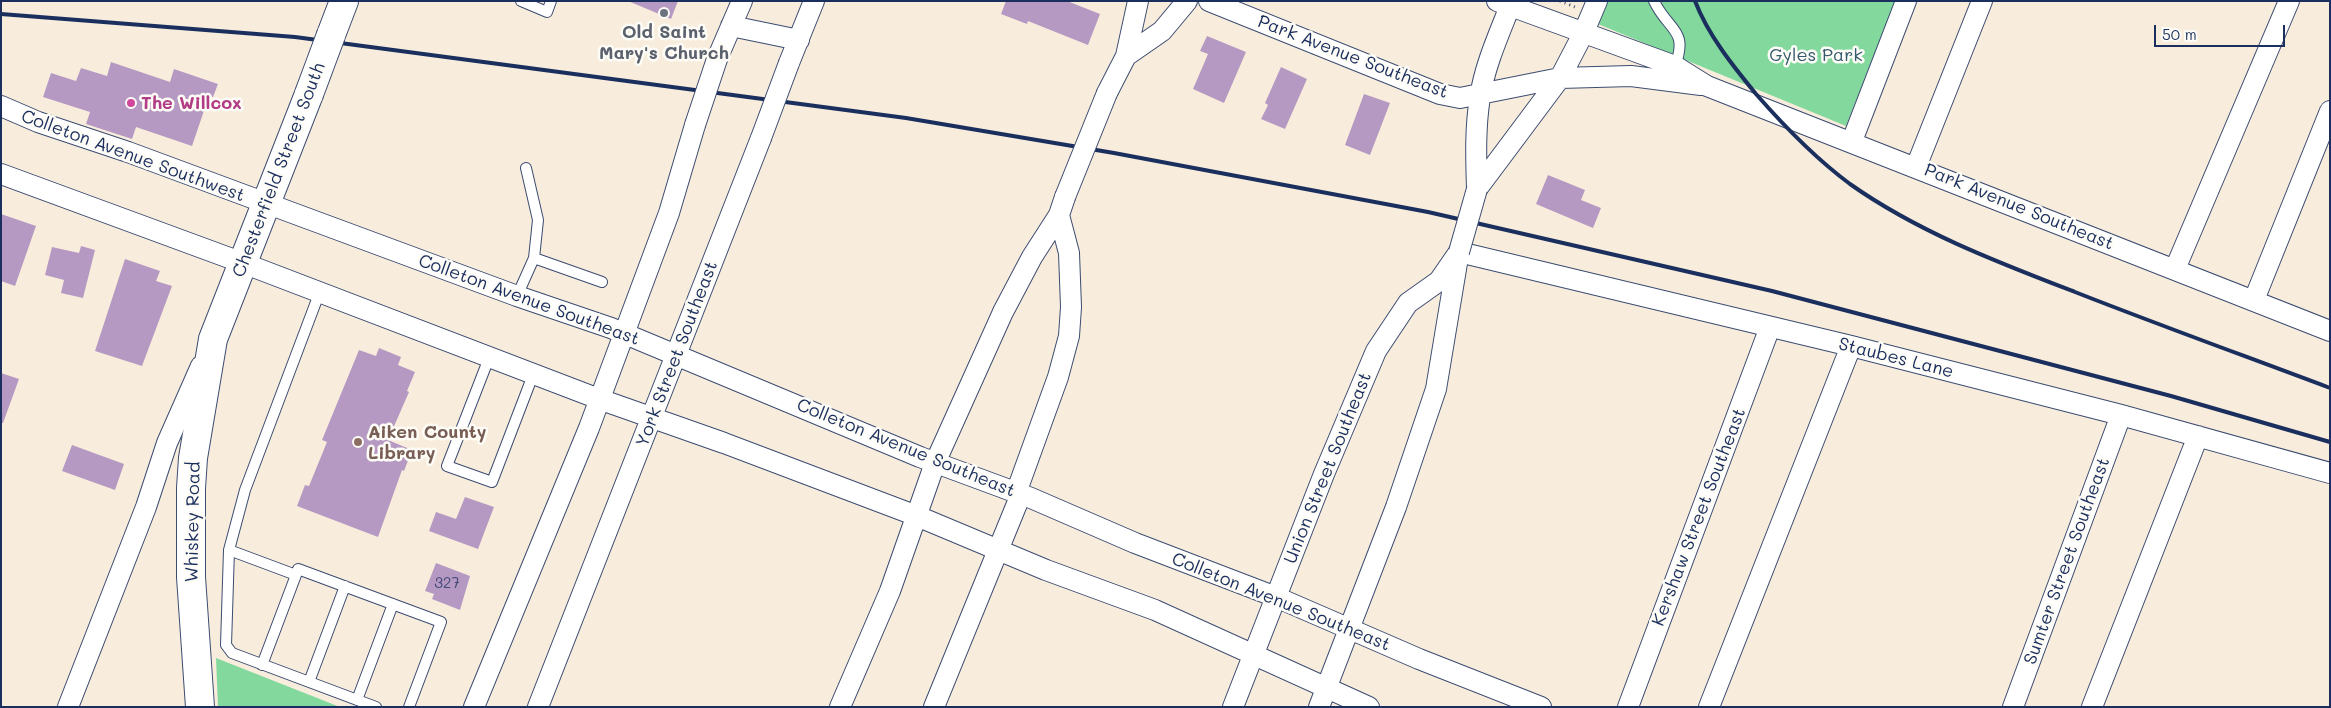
<!DOCTYPE html>
<style>
body{margin:0}
#map{position:relative;width:2331px;height:708px;overflow:hidden;background:#f8eddc;font-family:Mali,sans-serif}
canvas{display:block}
.frame{position:absolute;inset:0;border:2px solid #1b2f5e;pointer-events:none}
.scale{position:absolute;left:2154px;top:25px;width:131px;height:22px;box-sizing:border-box;border:2px solid #1b2f5e;border-top:0;padding-left:6px;font-size:15px;line-height:18px;white-space:nowrap;color:#1b2f5e;-webkit-text-stroke:4px #fdfcf7;paint-order:stroke}
</style>
<div id="map">
<canvas width="2331" height="708"></canvas>
<div class="frame"></div>
<div class="scale">50 m</div>
</div>
<script>
const ctx = document.querySelector('canvas').getContext('2d');
ctx.lineJoin = 'round';
function fill(path, color) {
  ctx.fillStyle = color;
  ctx.fill(path, 'evenodd');
}
function trace(path, color, width, dash) {
  ctx.strokeStyle = color;
  ctx.lineWidth = width;
  ctx.lineCap = dash ? 'butt' : 'round';
  ctx.setLineDash(dash || []);
  ctx.stroke(path);
}
function drawText(font, color, halo, rows, align = 'center') {
  ctx.font = font + ' Mali,sans-serif';
  ctx.lineWidth = 5;
  ctx.setLineDash([]);
  ctx.textBaseline = 'middle';
  ctx.strokeStyle = halo;
  ctx.fillStyle = color;
  for (const [text, x, y, turn = 0] of rows) {
    ctx.save();
    ctx.translate(x, y);
    ctx.rotate((+turn || 0) * Math.PI / 180);
    ctx.textAlign = isNaN(turn) ? turn : align;
    if (halo) ctx.strokeText(text, 0, 0);
    ctx.fillText(text, 0, 0);
    ctx.restore();
  }
}
const green = new Path2D(`
 M1607,1H1895L1846,126L1598,24Z
 M216,658L340,707H218Z`);
const building = new Path2D(`
 M628,1H678L671,19Z
 M1006,1H1067L1100,14L1088,45L1028,21L1027,24L1001,14Z
 M1207,36L1246,52L1224,103L1193,89L1208,54L1200,51Z
 M111,62L170,82L174,69L218,84L213,97L209,96L192,146L136,127L132,139L86,124L90,112L43,97L51,73L76,81L81,68L107,76Z
 M1281,67L1307,79L1285,129L1261,119L1268,105L1265,103Z
 M1364,94L1390,103L1370,155L1345,145Z
 M1548,175L1585,190L1581,200L1601,208L1593,228L1536,204Z
 M1,214L36,226L15,286L1,281Z
 M81,246L95,250L83,298L61,293L64,280L45,275L52,247L79,253Z
 M125,259L160,271L156,281L172,286L142,366L95,351Z
 M379,348L401,357L398,365L415,372L407,391L409,392L388,440L412,450L404,471L402,470L378,537L297,506L305,485L309,486L327,442L322,440L359,350L376,356Z
 M1,373L19,379L3,423H1Z
 M72,445L124,464L115,490L62,471Z
 M465,497L494,507L478,549L429,531L436,512L456,519Z
 M436,563L470,576L460,610L432,599L434,594L425,591Z`);
const path = new Path2D(`
 M1560,1L1575,7`);
const lane = new Path2D(`
 M521,1L547,12L551,1
 M1654,1C1668,31 1689,29 1675,66
 M534,258L602,282
 M319,294L245,490L229,550L226,645L232,653L376,707
 M517,296L534,258L538,220L526,168
 M489,358L447,466L492,482L533,375
 M229,550L296,575L298,569L441,622L409,707
 M262,665L296,575
 M309,682L345,586
 M357,700L393,604`);
const street = new Path2D(`
 M1209,1L1440,94L1460,98L1560,78L1631,76L1701,85
 M1497,1L1675,66L1707,86L2330,331
 M731,26L799,40
 M1126,56L1162,31L1187,1
 M717,59L742,1
 M789,63L814,1
 M1107,93L1126,56L1138,1
 M1,106L38,122L128,152L517,296L611,328L920,457L1031,498L1135,543L1276,597L1419,659L1541,707
 M1852,141L1906,1
 M1916,167L1982,1
 M1,174L243,263L599,399L724,443L917,516L1046,570L1155,610L1369,707
 M1477,189L1560,78L1583,34L1597,1
 M1477,189C1476,158 1475,128 1480,97C1485,64 1500,32 1512,1
 M1459,252L1851,346L2121,415L2330,473
 M2175,269L2289,1
 M2254,300L2330,111
 M1016,493L1058,377L1069,336L1071,307L1069,253L1059,215
 M68,707L146,507L167,443L201,366
 M474,707L589,428L669,213L695,125
 M538,707L761,138
 M840,707L890,591L935,463L1003,312L1032,257L1059,215L1065,197
 M934,707L1021,494
 M1233,707L1324,474L1376,351L1408,303L1439,281L1459,252
 M1319,707L1396,507L1436,389L1458,257
 M1628,707L1770,327
 M1709,707L1851,346
 M2013,707L2121,415
 M2092,707L2198,436`);
const secondary = new Path2D(`
 M331,35L344,1
 M200,707L191,577V488L193,458L213,339L309,94`);
const rail = new Path2D(`
 M1695,1C1708,35 1733,66 1756,94C1784,126 1815,158 1850,184C1918,232 1997,262 2075,292C2159,325 2245,356 2330,388
 M1,14L295,37L906,118L1114,153L1428,212L1772,291L2171,396L2330,442`);
const streetBridge = new Path2D(`
 M695,125L717,59
 M761,138L789,63
 M1065,197L1107,93
 M1459,252L1477,189`);
const secondaryBridge = new Path2D(`
 M309,94L331,35`);
const markers = [
 [664,13,5,"#6b7280"],
 [131,103,5,"#d1479c"],
 [358,442,5,"#8d6e63"]
];
const numberNames = [
 ["327",447,583]
];
const worshipNames = [
 ["Old Saint",664,32],
 ["Mary's Church",664,53]
];
const parkNames = [
 ["Gyles Park",1816,55]
];
const streetNames = [
 ["Park Avenue Southeast",1353,57,21],
 ["Colleton Avenue Southwest",133,156,20],
 ["Chesterfield Street South",279,170,-69],
 ["Park Avenue Southeast",2019,207,22],
 ["Colleton Avenue Southeast",529,300,20],
 ["York Street Southeast",677,354,-69],
 ["Staubes Lane",1896,358,14],
 ["Colleton Avenue Southeast",906,448,22],
 ["Union Street Southeast",1328,468,-68],
 ["Kershaw Street Southeast",1699,517,-69],
 ["Whiskey Road",193,522,-89],
 ["Sumter Street Southeast",2067,561,-70],
 ["Colleton Avenue Southeast",1281,602,22]
];
const hotelNames = [
 ["The Willcox",141,103]
];
const educationNames = [
 ["Aiken County",368,432],
 ["Library",368,453]
];
fill(green, '#83d99d');
fill(building, '#b699c2');
trace(lane, '#3c4c71', 12);
trace(street, '#3c4c71', 22);
trace(secondary, '#3c4c71', 30);
trace(path, '#3c4c71', 3, [1, 4]);
trace(lane, '#fff', 10);
trace(street, '#fff', 20);
trace(secondary, '#fff', 28);
trace(rail, '#1b2f5e', 4);
trace(streetBridge, '#3c4c71', 22, []);
trace(secondaryBridge, '#3c4c71', 30, []);
trace(streetBridge, '#fff', 20);
trace(secondaryBridge, '#fff', 28);
for (const [x, y, r, color] of markers) {
  const dot = new Path2D();
  dot.arc(x, y, r, 0, 2 * Math.PI);
  ctx.fillStyle = color;
  ctx.fill(dot);
  trace(dot, '#fdfcf7', 2);
}
drawText('15px', '#424a77', null, numberNames);
drawText('bold 18px', '#5b616d', '#fdfcf7', worshipNames);
drawText('18px', '#355a6e', '#fdfcf7', parkNames);
drawText('18px', '#1b2f5e', '#fdfcf7', streetNames);
drawText('bold 18px', '#b23c85', '#fdfcf7', hotelNames, 'left');
drawText('bold 18px', '#785e54', '#fdfcf7', educationNames, 'left');
</script>
